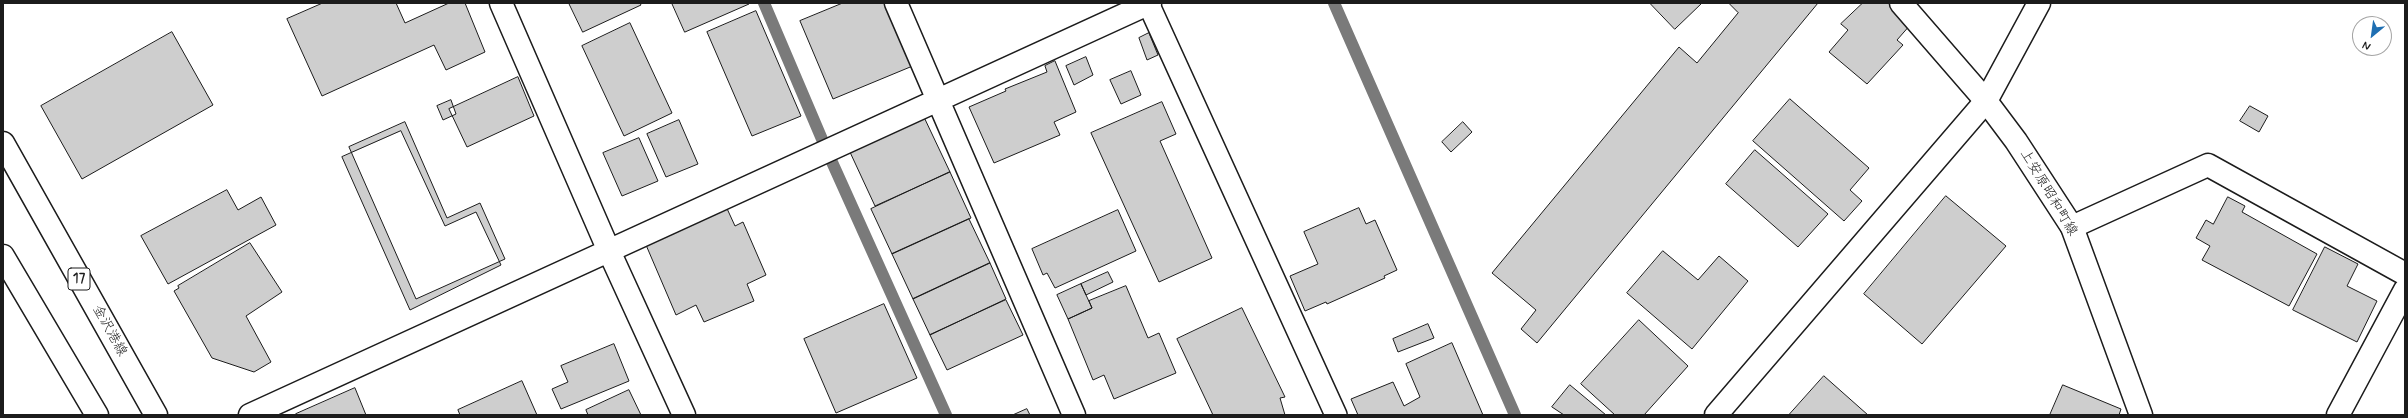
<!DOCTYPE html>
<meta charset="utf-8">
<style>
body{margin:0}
#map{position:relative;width:2408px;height:418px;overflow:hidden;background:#fff;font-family:Mynerve,sans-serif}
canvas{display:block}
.frame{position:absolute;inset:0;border:4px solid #1c1c1c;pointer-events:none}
.north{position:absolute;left:2352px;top:16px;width:40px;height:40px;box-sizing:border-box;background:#fff;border:1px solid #a4a4a4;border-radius:50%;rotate:209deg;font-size:11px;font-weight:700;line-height:16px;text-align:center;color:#1c1c1c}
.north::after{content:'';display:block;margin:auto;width:14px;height:18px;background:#1f6fb2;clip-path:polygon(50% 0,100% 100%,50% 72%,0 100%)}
</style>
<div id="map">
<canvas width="2408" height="418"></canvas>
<div class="frame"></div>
<div class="north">N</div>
</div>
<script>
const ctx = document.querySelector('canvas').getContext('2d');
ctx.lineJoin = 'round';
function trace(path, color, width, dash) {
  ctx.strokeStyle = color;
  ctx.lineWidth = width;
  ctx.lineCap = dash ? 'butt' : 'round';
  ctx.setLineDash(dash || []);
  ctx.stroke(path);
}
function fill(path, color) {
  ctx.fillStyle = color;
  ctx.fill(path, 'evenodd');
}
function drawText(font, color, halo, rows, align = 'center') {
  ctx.font = font + ' Mynerve,"Klee One",sans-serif';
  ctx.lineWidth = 3.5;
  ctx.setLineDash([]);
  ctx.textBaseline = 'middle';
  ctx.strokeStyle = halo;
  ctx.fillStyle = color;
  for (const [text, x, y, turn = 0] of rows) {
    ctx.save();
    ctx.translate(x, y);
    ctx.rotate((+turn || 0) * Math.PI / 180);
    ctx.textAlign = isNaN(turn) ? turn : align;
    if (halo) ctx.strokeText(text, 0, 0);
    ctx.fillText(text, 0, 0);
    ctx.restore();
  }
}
const stream = new Path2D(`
 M764,3L827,151L946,415
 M1334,3L1515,415`);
const building = new Path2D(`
 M323,3H396L405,23L449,3H465L485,52L446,70L434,45L322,96L287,19Z
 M569,3H640L641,5L583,32Z
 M672,3H749V4L685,32Z
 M843,3H889L915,65L833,99L800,21Z
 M1650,3H1702L1675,29Z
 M1729,3H1818L1537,343L1521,329L1536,310L1492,273L1679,47L1697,63L1738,13Z
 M1863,3H1901L1911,24L1897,40L1903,45L1867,84L1829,52L1848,30L1841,24Z
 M756,11L801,116L752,136L707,32Z
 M630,23L672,113L624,136L582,46Z
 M172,32L213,105L82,179L41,106Z
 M1149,33L1158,55L1147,60L1139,38Z
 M1086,57L1093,75L1074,85L1066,66Z
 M1055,61L1076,112L1054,122L1060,135L994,163L969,107L1006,91L1005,89L1047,72L1045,66Z
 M1131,71L1141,95L1121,104L1110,80Z
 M518,77L534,116L467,147L449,109Z
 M1790,99L1869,168L1850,190L1862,201L1844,221L1753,141Z
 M451,100L456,114L443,120L437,106Z
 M1162,102L1176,134L1160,141L1212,258L1159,282L1091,133Z
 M2250,106L2268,116L2259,132L2240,121Z
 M923,115L950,172L875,206L849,150Z
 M679,120L698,164L666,177L647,134Z
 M405,122L447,218L480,203L505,259L416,299L349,147Z
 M1463,122L1472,132L1451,152L1442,142Z
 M401,131L445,226L476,212L501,265L410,310L342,157Z
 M639,138L658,181L622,196L603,153Z
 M1755,150L1828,214L1798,247L1726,184Z
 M950,172L971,218L892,254L871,209Z
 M227,190L238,210L261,197L276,225L168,284L141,236Z
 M1946,196L2006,246L1922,344L1864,294Z
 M2228,197L2245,206L2242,212L2317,254L2289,306L2202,260L2210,246L2196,238L2206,220L2213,224Z
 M724,202L735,226L743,222L766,275L747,284L754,301L704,322L696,305L676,315L643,238Z
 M1359,208L1366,224L1375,220L1397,270L1384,276L1385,278L1327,304L1326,302L1305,311L1290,276L1318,264L1304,232Z
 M1118,210L1136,251L1055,288L1047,273L1043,275L1032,249Z
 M969,219L990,263L913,299L892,254Z
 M250,243L282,292L246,316L271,362L254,372L212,358L174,291L179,288L178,286Z
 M2325,247L2358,264L2347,286L2377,301L2357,342L2293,310Z
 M1663,251L1698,280L1719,256L1748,281L1692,349L1627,293Z
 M990,263L1006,299L930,335L913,299Z
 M1108,272L1113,282L1086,295L1081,284Z
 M1081,284L1092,308L1068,319L1057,295Z
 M1126,286L1148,338L1159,333L1176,373L1114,399L1104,375L1093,380L1068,319L1092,308L1089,301Z
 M1006,300L1023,335L947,370L930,335Z
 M884,304L917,378L836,413L804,339Z
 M1242,308L1285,397L1280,398L1285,415H1213L1177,339Z
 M1639,320L1688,366L1644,415H1615L1581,384Z
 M1428,324L1434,338L1398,352L1393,339Z
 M1452,343L1483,415H1358L1351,399L1393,382L1404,406L1420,397L1406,364Z
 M614,344L629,381L561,409L552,389L568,382L561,366Z
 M1824,376L1868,415H1789Z
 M522,381L537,415H460L458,410Z
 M1570,385L1606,415H1564L1552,407Z
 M2063,385L2121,409L2119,415H2050Z
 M355,388L366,415H297L296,414Z
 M629,390L641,415H588L586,410Z
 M1027,409L1030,415H1013Z`);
const service = new Path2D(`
 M1148,3L1336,415`);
const minor = new Path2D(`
 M501,3L609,251L684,415
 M896,3L1074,415
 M1986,101L2039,3
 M2072,227L2208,165L2405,274
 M250,415L1150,3
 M2338,415L2405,290`);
const tertiary = new Path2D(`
 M1716,415L1986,101`);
const secondary = new Path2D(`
 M1901,3L1986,101L2016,141L2072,227L2141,415`);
const primary = new Path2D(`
 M3,143L156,415
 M3,256L97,415`);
const shields = [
 [79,279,22]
];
const shieldNames = [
 ["17",79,279]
];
const streetNames = [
 ["上安原昭和町線",2048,193,59],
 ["金沢港線",109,331,61]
];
trace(stream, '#7a7a7a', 12);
fill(building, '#cecece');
trace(building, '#1c1c1c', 1);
trace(service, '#1c1c1c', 24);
trace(minor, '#1c1c1c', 25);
trace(tertiary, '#1c1c1c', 25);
trace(secondary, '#1c1c1c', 25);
trace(primary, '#1c1c1c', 25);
trace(service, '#fff', 21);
trace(minor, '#fff', 22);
trace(tertiary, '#fff', 22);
trace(secondary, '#fff', 22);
trace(primary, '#fff', 22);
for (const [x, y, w] of shields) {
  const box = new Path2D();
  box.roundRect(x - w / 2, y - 11, w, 22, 3);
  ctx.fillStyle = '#fff';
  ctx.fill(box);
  trace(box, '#1c1c1c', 1);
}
drawText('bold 13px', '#1c1c1c', null, shieldNames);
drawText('14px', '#1c1c1c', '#fff', streetNames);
</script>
